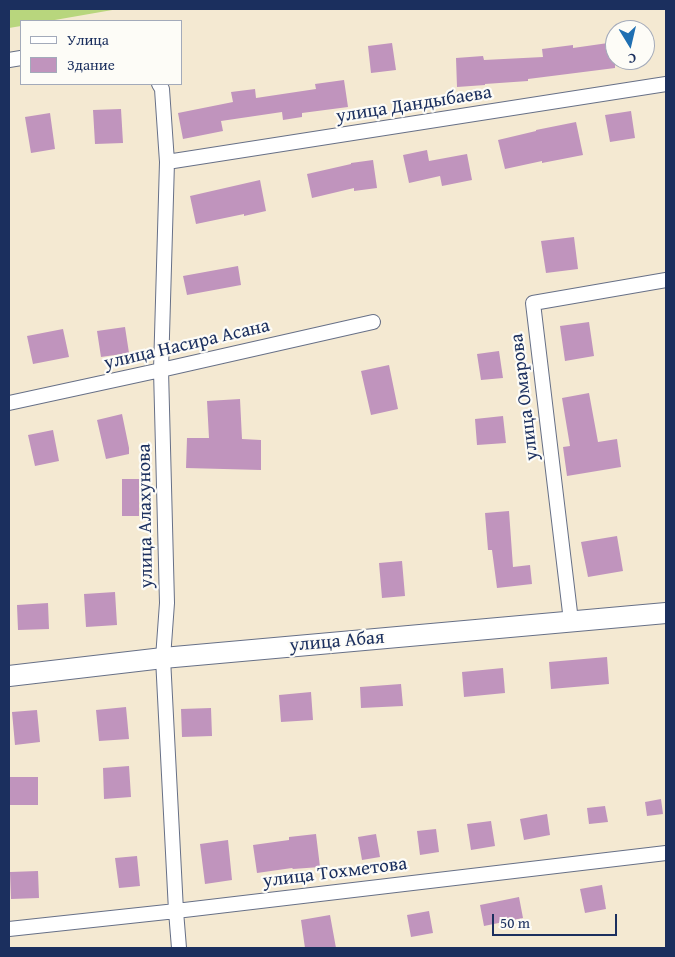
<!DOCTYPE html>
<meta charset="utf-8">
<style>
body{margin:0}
#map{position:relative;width:675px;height:957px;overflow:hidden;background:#f4e9d2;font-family:"Gentium Book Plus",serif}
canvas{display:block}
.frame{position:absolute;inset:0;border:10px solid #1b2f5e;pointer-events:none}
.legend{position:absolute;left:20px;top:20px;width:162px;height:65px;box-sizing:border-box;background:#fdfcf7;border:1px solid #a3aaba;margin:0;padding:6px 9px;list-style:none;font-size:15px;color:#1b2f5e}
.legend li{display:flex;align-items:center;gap:10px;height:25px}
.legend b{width:25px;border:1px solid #a3aaba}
.north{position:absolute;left:605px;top:20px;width:50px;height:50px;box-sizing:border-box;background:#fdfcf7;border:1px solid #a3aaba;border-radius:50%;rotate:171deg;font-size:14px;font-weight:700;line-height:20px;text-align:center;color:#1b2f5e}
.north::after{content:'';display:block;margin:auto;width:18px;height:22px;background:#1f6fb2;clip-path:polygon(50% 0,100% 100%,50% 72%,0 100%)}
.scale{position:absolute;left:492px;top:914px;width:125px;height:22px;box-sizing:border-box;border:2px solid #1b2f5e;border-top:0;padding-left:6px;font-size:15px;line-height:18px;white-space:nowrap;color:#1b2f5e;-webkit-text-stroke:4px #fdfcf7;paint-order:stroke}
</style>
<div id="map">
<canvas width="675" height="957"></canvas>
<div class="frame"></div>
<ul class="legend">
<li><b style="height:6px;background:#fff"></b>Улица</li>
<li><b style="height:14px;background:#c094bd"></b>Здание</li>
</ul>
<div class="north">С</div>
<div class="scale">50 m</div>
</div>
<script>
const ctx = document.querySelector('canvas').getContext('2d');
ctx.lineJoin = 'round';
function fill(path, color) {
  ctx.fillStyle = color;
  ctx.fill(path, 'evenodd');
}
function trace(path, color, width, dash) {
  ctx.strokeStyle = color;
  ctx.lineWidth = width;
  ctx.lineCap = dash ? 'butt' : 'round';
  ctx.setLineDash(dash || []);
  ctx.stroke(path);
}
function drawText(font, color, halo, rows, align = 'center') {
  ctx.font = font + ' "Gentium Book Plus",serif';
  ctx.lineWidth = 4.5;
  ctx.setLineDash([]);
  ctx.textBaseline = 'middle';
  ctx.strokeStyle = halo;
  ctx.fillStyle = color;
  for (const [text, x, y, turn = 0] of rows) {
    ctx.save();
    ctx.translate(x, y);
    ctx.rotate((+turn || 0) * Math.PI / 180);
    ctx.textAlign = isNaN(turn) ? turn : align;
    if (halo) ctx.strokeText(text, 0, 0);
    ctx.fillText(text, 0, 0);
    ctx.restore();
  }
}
const green = new Path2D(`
 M9,9H118L49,21H21V26L9,28Z`);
const building = new Path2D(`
 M615,42V68L528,79V81L485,84V85L457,87L456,58L483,56L484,60L543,57L542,49L573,45V48Z
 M392,43L396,70L371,73L368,46Z
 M344,80L348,107L302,113V117L283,120L282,112L221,121L223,131L183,139L178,113L233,102L231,92L255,89L256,98L316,89L315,84Z
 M121,109L123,143L95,144L93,110Z
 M631,111L635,138L610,142L605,115Z
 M50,113L55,149L31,153L25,117Z
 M576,122L583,155L542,163V161L505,169L498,140L536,131V130Z
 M427,150L429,161L467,154L472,180L442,186L440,176L409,183L403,155Z
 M373,160L377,188L354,191V188L312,198L307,174L351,164V163Z
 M260,180L266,211L244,216V214L196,224L190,196Z
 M574,237L578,269L546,273L541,241Z
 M238,266L241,285L187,295L183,276Z
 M589,322L594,356L565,361L560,326Z
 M125,327L129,353L101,357L97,331Z
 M63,329L69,357L33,364L27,336Z
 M499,351L503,378L481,380L477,354Z
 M389,365L398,409L371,415L361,371Z
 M589,393L598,442L617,439L621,467L567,476L563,447L570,446L562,398Z
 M240,399L242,439L261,440V470L186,468L187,438H209L207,401Z
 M122,414L129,448V454L106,459L97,420Z
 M503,416L506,443L477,445L475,419Z
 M53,430L59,461L35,466L28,435Z
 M122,479H139V516H122Z
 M509,511L513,567L530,565L532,584L497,588L492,550H488L485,513Z
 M617,536L623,571L588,577L581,542Z
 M402,561L405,596L382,598L379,563Z
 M115,592L117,625L86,627L84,594Z
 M48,603L49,629L18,630L17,605Z
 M607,657L609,684L551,689L549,662Z
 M503,668L505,693L464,697L462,672Z
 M401,684L403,706L361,708L360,687Z
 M311,692L313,720L281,722L279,695Z
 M126,707L129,739L99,741L96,710Z
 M211,708L212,736L182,737L181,709Z
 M37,710L40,742L15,745L12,712Z
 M129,766L131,797L104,799L103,768Z
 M10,777H38V805H10Z
 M661,799L663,814L647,816L645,802Z
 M605,806L608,822L589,824L587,808Z
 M547,814L550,835L524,840L520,819Z
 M491,821L495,846L471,850L467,824Z
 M436,829L439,852L420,855L417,831Z
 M316,834L320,867L293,869L292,868L257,873L253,845L289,840V837Z
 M376,834L380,857L362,860L358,837Z
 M228,840L232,880L205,884L200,844Z
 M137,856L140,886L119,888L115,858Z
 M38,871L39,898L11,899L10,872Z
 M602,885L606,909L585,913L580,889Z
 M519,897L523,918L484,926L480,905Z
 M429,911L433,933L411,937L407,915Z
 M330,915L336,948H305L301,920Z`);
const street = new Path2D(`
 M9,60L21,58
 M159,84L162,89L167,162L161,370L167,603L163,658L176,911L179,948
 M167,162L666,84
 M9,403L161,370L373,322
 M571,621L533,303L666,280
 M9,929L176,911L666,853`);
const secondary = new Path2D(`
 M9,676L163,658L666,613`);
const streetNames = [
 ["улица Дандыбаева",414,105,-9],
 ["улица Насира Асана",187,345,-13],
 ["улица Омарова",525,397,-97],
 ["улица Алахунова",146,516,-91],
 ["улица Абая",337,642,-5],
 ["улица Тохметова",335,873,-7]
];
fill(green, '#b8d67d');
fill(building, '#c094bd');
trace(street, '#677087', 16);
trace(secondary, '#677087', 22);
trace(street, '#fff', 14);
trace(secondary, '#fff', 20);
drawText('19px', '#1b2f5e', '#fdfcf7', streetNames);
</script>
